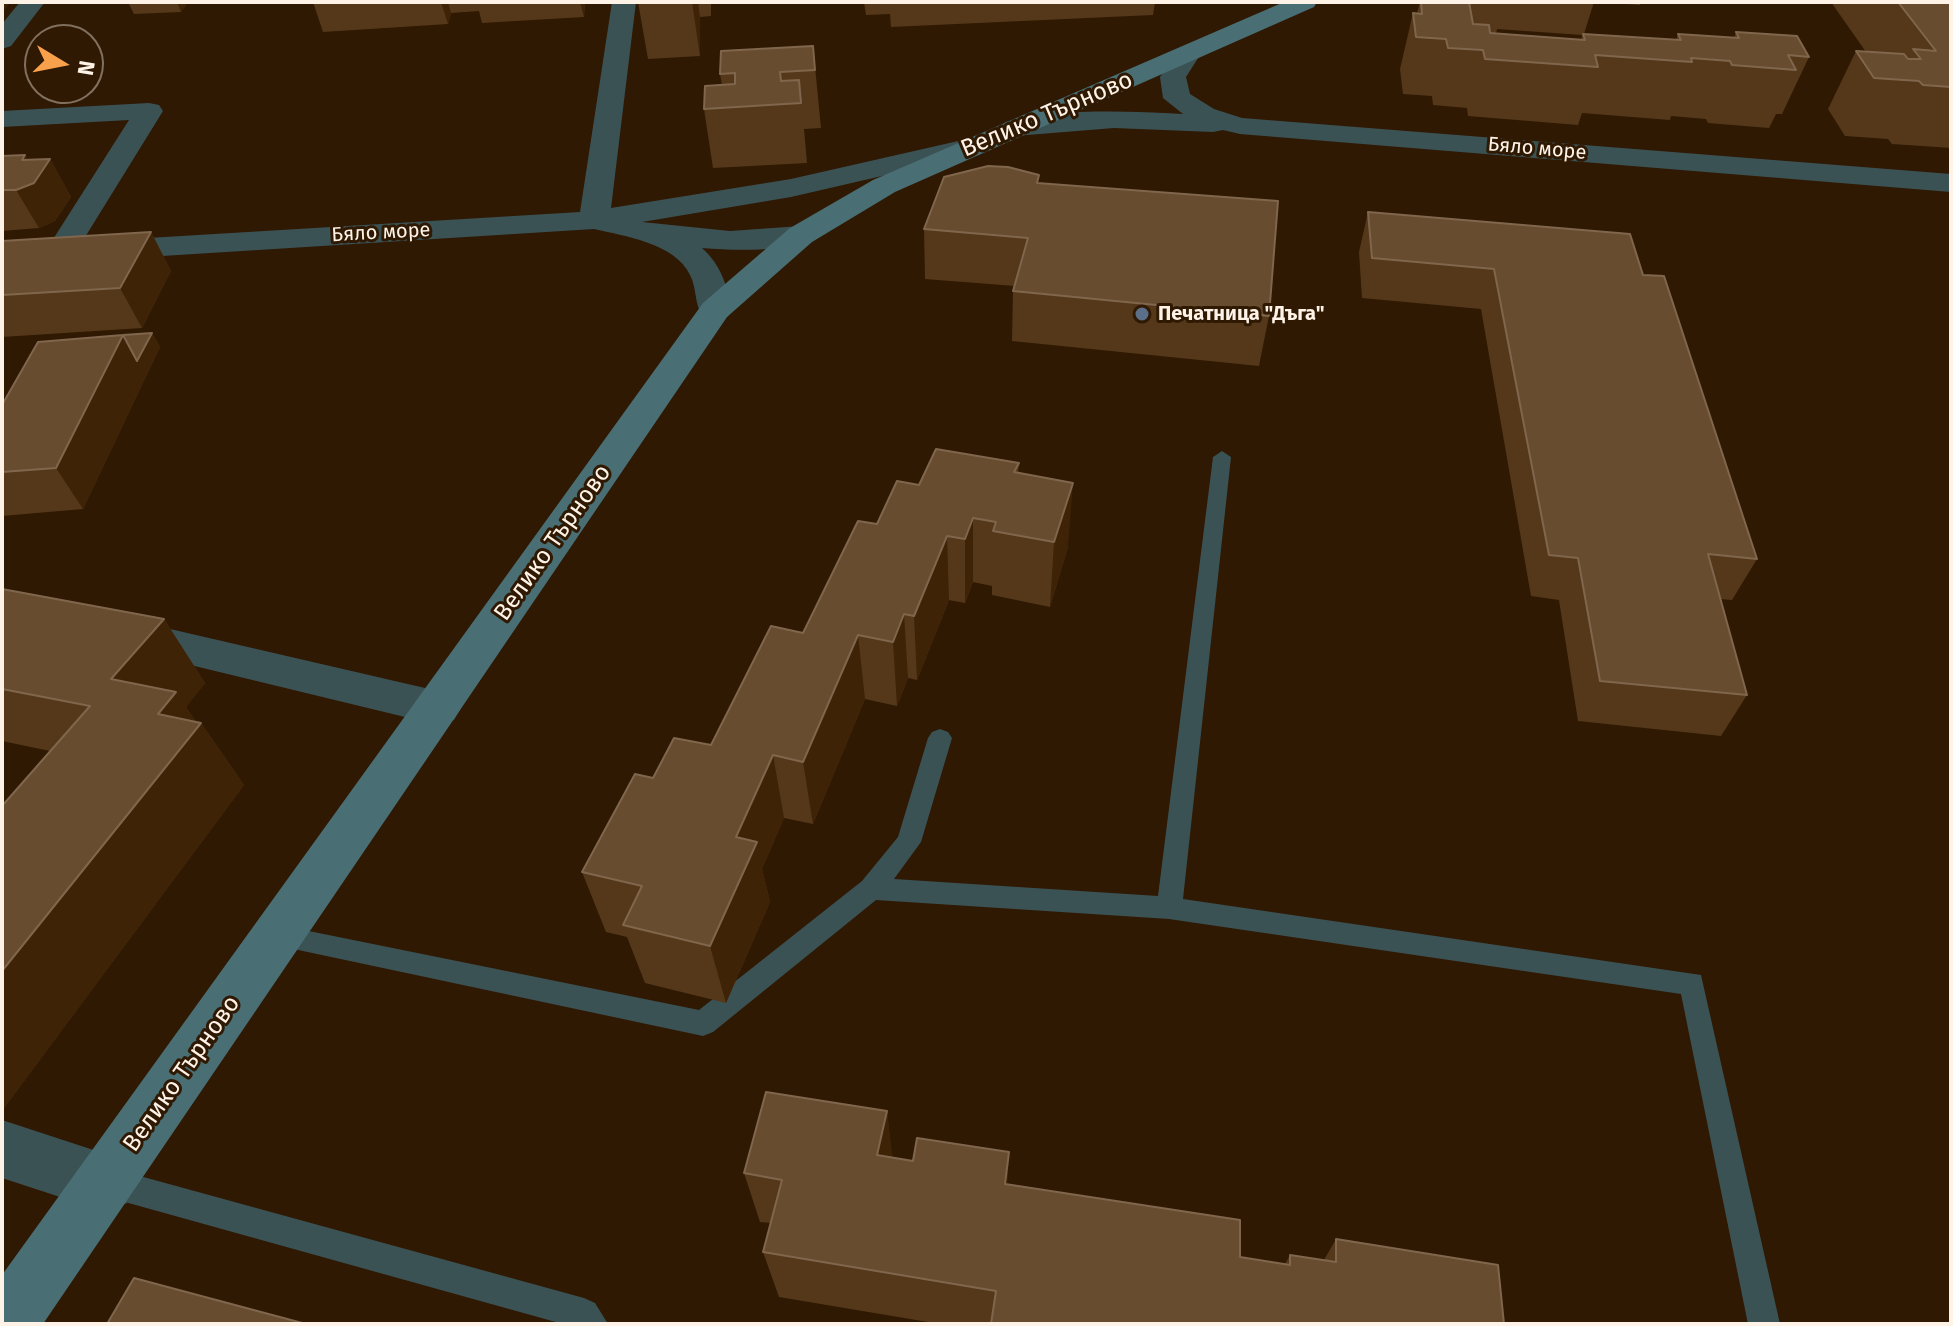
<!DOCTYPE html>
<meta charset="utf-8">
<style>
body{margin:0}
#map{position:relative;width:1953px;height:1326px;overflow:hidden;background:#2f1903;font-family:"Fira Sans",sans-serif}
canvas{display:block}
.frame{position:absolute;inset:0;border:4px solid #fff3e8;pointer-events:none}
.north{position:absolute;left:24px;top:24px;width:80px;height:80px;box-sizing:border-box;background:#2f1903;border:2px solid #82705f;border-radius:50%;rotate:100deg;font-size:22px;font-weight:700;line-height:32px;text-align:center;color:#fff3e8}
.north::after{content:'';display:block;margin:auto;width:28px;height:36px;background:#f9a04d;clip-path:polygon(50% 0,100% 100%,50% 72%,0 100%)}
</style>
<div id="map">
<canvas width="1953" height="1326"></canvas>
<div class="frame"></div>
<div class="north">N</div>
</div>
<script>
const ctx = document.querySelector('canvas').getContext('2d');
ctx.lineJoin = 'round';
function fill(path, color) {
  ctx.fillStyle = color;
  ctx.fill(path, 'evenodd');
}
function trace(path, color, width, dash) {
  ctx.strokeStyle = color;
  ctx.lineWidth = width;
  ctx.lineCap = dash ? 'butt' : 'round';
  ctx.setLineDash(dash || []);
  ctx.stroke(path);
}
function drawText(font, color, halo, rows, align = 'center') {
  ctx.font = font + ' "Fira Sans",sans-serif';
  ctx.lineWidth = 6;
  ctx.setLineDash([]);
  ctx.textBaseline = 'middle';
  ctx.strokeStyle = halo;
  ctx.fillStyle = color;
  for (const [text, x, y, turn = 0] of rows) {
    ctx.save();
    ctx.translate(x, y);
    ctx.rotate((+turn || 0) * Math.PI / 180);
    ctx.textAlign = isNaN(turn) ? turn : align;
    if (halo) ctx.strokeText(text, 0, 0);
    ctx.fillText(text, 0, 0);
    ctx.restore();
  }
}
const lane = new Path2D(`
 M1222,451L1231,457L1183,899L1701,975L1780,1324H1748L1681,994L1169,919L876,900L713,1032L703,1036L270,944L266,936L270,928L279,925L699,1010L862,881L898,837L928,738L932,732L940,729L948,732L952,738L921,842L894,879L1158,896L1213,457Z
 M107,1167L584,1298L595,1303L608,1324H563L107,1197L97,1192L92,1182L97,1172Z`);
const street = new Path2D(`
 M20,2H45L11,46L2,49V24Z
 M612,2H636L611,208L791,179L967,139L977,142L981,148L977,154L791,197L642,222L730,231L801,226L812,228L817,235L812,242C776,251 739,251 702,248C721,265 727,285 732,310L727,317L715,320L703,317C694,304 697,288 690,275C675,243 624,236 594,229L2,266V246L50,244L129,120L2,127V111L149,103L159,105L163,111L82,242L580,212Z
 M1187,47L1196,49L1200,55L1186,77L1190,94L1214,109L1242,118L1951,174V192L1240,134L1223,130L1213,132L1114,128L1015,136L1005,134L1001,128L1005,122C1062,108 1125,111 1183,114L1163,98L1160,77L1178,49Z
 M2,599L75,607L438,691L454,696L461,708L454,720L438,725L75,637L2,629Z
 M2,1120L127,1161L136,1182L127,1203L106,1212L2,1178Z`);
const secondary = new Path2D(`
 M1284,2H1317L1314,7L895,192L812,242L727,317L43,1324H2V1275L703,303L790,228L873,180Z`);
const wall = new Path2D(`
 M128,2H188L181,12L134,14Z
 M313,2H585L584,17L482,23L479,11L451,13L448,24L323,32Z
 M638,2H711V16L700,17V56L648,59Z
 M864,2H1155L1153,15L891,27L890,14L866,15Z
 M1420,2H1594L1584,34L1676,40L1678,34L1734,38L1736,32L1809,57L1782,114H1776L1769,128L1708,123L1706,119L1671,116L1670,120L1582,113L1578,125L1468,116L1467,108L1433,105L1432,96L1403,94L1400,69L1413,13H1417ZM1497,29L1582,35L1581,40L1496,34Z
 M1597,2H1640V5Z
 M1831,2H1951V148L1892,144L1888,139L1845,136L1828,109L1856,51L1866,52Z
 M813,46L821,128L804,129L807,163L713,168L704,109L722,85L720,74Z
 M2,156L28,160L50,159L71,197L55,221L39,228L2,231Z
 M1039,183L1269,316L1259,366L1012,341L1013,291L1015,286L925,279L924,229Z
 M1368,212L1643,275L1757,559L1732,600L1720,599L1747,695L1721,736L1578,721L1559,600L1531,596L1481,309L1362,298L1359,252Z
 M151,232L171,271L142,328L2,337V241Z
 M152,333L160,347L83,509L2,516V405Z
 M1019,463L1018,473L1068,547L1050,607L992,595V586L973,582L965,603L949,600L917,680L908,678L897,706L865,699L813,824L784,818L762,869L770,902L726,1003L645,983L627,937L606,932L582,872L653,778L711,745L803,633L877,524L919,485Z
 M2,589L164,619L205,683L186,707L196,722L201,723L244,785L4,1108H2V806L50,751L2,741Z
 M887,1111L892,1158L913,1161L1009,1152L1007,1184L1240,1257L1285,1264L1290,1255L1324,1260L1336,1239L1504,1324H940L779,1297L763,1252L771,1223L760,1222L744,1173Z`);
const shadedWall = new Path2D(`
 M2,2H9V4L2,13Z
 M177,2H188L181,12Z
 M441,2H448L451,13L448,24Z
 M580,2H585L584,17Z
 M692,2H698L700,17V56Z
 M25,155L38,177L50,159L71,197L55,221L39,228L16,190L22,160Z
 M151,232L171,271L142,328L120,288Z
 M152,333L160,347L83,509L56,468L123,335Z
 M1073,483L1068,547L1050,607L1054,542Z
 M973,518V582L965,603V539Z
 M947,536L949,600L917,680L914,616Z
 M904,614L908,678L897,706L893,642Z
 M164,619L205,683L186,707L199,726L201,723L244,785L4,1108L2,1107V971L111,679Z
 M858,635L865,699L813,824L803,762Z
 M773,755L784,818L762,869L770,902L726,1003L710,946L736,837Z
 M887,1111L893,1162L877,1155Z
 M1009,1152L1006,1201L1005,1184Z`);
const building = new Path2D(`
 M1421,2H1469L1473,24L1489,25L1490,33L1585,40L1583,34L1681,40L1678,34L1739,38L1736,32L1797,36L1809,57L1788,55L1796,70L1732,65L1730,61L1691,58L1692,62L1595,55L1598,67L1485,59L1483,50L1448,48L1446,39L1416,37L1413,13L1422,14Z
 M1898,2H1951V87L1923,85L1919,81L1874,78L1856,51L1904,54L1908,59H1921L1913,49L1936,51Z
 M813,46L815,70L780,72L781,81L799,80L801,103L704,109L705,86L735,84V73L720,74L721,51Z
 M25,155L22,160L50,159L34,183L16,190H2V156Z
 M988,166L1008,167L1039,175L1037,183L1278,201L1269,316L1013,291L1028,238L924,229L944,177Z
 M1368,212L1630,234L1643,275L1664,276L1757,559L1708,554L1747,695L1600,681L1578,558L1549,555L1494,269L1372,258Z
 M151,232L120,288L2,295V241Z
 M152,333L137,361L123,335Z
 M123,335L56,468L2,472V405L38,342Z
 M936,449L1019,463L1014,472L1073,483L1054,542L993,531L996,522L973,518L965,539L947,536L914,616L904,614L893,642L858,635L803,762L773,755L736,837L757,842L710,946L623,925L642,886L582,872L635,774L653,778L674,738L711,745L771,626L803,633L858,521L877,524L897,481L919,485Z
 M2,589L164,619L111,679L176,692L158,714L201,723L2,971V806L90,706L2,689Z
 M766,1092L887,1111L877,1155L913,1161L917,1138L1009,1152L1005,1184L1240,1220V1257L1290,1265V1255L1336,1262V1239L1498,1265L1504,1324H991L996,1291L763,1252L782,1180L744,1173Z
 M134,1278L306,1324H107Z`);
const markers = [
 [1142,314,8,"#5c6f8a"]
];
const farStreetnames = [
 ["Бяло море",1537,149,5],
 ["Бяло море",381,233,-3]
];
const farPoinames = [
 ["Печатница \"Дъга\"",1158,314]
];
const streetNames = [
 ["Велико Търново",1047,115,-23],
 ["Велико Търново",553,543,-55],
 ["Велико Търново",182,1074,-55]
];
fill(lane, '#3b5255');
fill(street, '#3b5255');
fill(secondary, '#496e74');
fill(wall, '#553819');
fill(shadedWall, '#3e2307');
fill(building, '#674c2f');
trace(building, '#7f664c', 2);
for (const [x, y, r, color] of markers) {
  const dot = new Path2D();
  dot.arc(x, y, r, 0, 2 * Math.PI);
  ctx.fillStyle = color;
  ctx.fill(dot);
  trace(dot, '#2f1903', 3);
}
drawText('20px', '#fff3e8', '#2f1903', farStreetnames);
drawText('bold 20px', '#fff3e8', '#2f1903', farPoinames, 'left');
drawText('24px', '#fff3e8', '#2f1903', streetNames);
</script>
